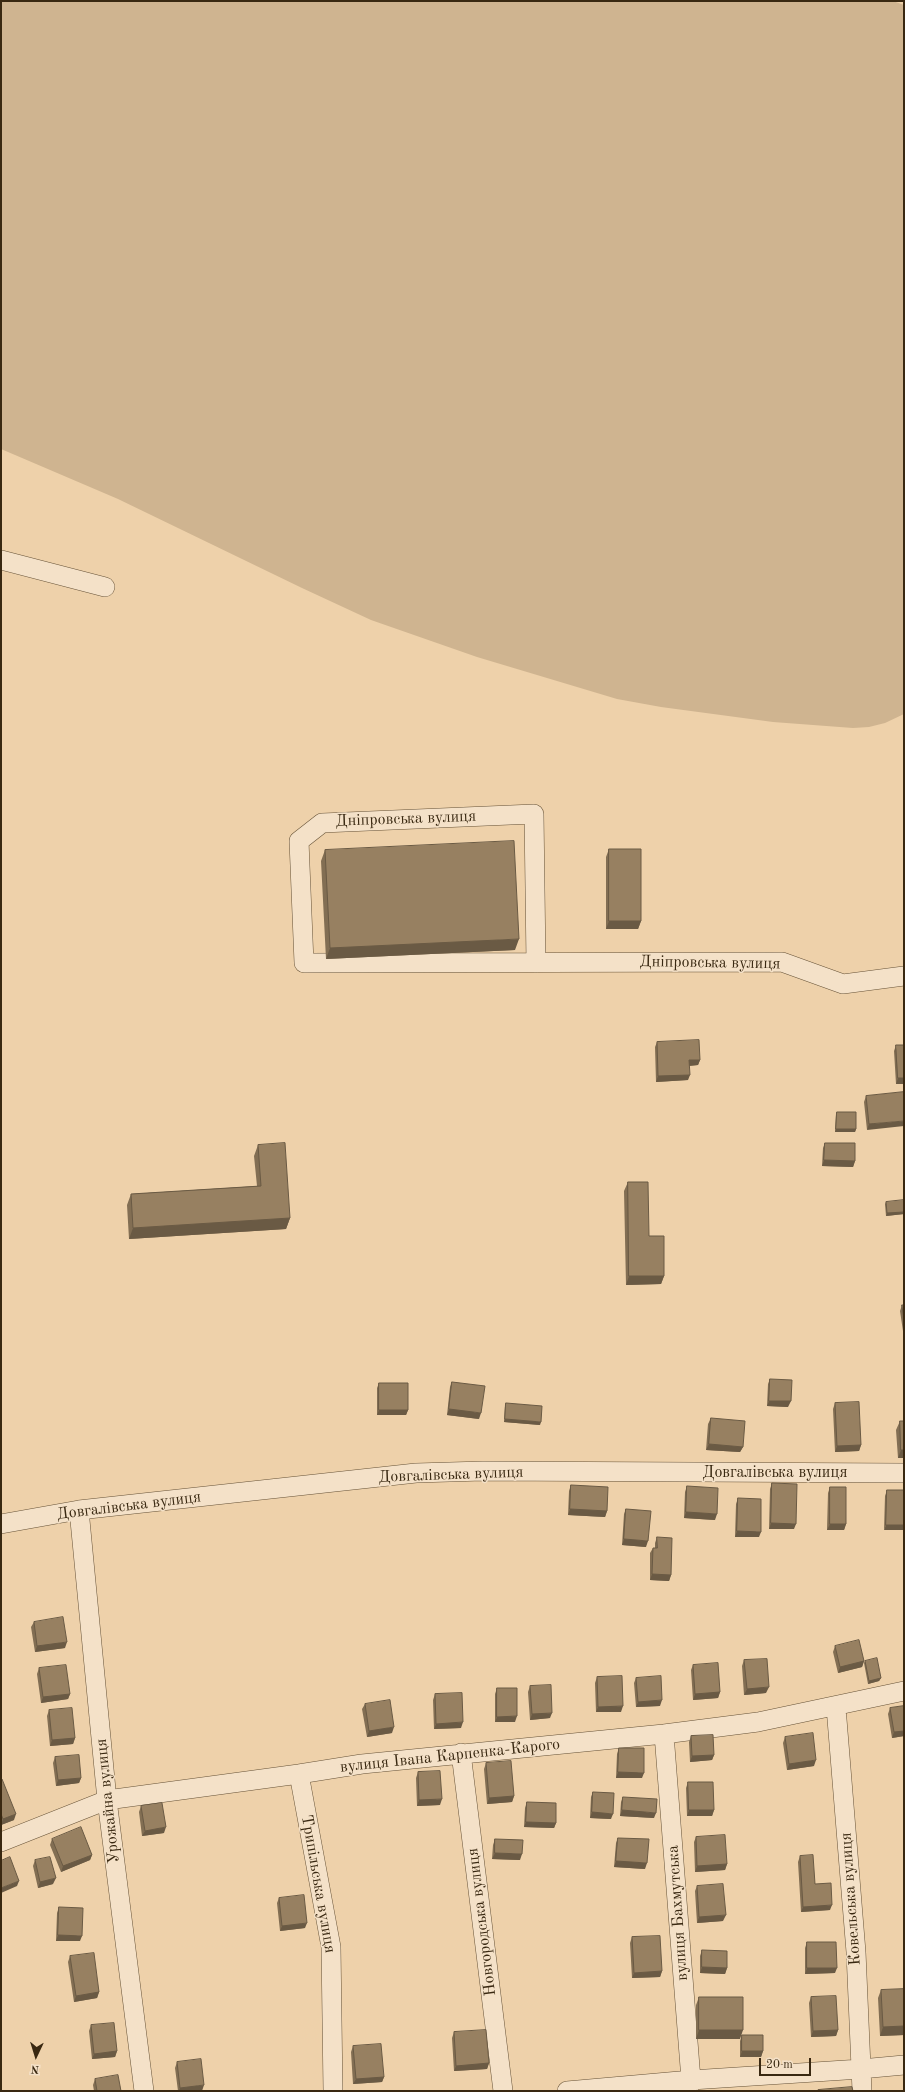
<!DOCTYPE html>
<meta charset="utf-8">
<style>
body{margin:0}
#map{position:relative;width:905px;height:2092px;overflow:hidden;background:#eed1aa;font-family:"Old Standard TT",serif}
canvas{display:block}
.frame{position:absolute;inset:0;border:2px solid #392811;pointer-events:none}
.north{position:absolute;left:16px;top:2036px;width:40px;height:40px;-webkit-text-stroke:3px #f4e1c8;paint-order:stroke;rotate:184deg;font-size:11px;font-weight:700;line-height:16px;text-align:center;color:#392811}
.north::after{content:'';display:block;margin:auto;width:14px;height:18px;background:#392811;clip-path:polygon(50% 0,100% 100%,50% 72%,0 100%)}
.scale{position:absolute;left:759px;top:2058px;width:52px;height:18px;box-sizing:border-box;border:2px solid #392811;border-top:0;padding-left:5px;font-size:12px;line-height:14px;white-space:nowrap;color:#392811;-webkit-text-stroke:3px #f4e1c8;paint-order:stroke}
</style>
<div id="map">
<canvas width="905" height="2092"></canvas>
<div class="frame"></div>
<div class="north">N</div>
<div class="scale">20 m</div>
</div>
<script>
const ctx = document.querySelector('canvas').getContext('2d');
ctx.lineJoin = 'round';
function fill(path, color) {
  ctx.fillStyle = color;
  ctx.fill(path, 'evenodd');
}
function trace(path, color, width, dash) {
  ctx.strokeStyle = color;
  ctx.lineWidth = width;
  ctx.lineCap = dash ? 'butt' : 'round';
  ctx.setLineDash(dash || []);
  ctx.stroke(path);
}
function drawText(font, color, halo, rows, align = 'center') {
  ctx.font = font + ' "Old Standard TT",serif';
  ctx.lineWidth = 3;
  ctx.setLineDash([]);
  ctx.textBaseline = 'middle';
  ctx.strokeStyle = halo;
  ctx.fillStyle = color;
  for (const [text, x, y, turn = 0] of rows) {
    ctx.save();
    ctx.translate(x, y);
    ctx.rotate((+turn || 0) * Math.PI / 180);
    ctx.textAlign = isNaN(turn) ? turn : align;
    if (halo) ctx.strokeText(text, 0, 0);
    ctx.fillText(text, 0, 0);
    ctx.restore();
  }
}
const green = new Path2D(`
 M1,1H893L904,5V714L885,723L869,727L853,728L773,722L661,707L617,699L477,657L371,620L302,588L118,499L1,449Z`);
const minor = new Path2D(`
 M1,560L105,587
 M536,963L534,814L322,823L299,841L304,963L782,962L843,984L904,976
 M79,1510L107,1800L144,2091
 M1,1524L79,1510L416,1473L483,1471L904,1473
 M836,1707L856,1952L862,2091
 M664,1734L691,2080L688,2091
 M461,1753L503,2091
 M299,1774L331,1947L333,2091
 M1,1842L107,1800L299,1774L362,1764L664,1734L758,1722L904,1691
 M567,2091L691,2080L861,2069L904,2065`);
const wall = new Path2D(`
 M609,849L641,921L638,929H606V857Z
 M325,850L515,950L326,959L321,861Z
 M657,1042L700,1060L698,1065L689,1066L688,1080L656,1082L655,1047Z
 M896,1045L904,1084H896L894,1051Z
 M904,1092L867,1130L864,1102L866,1096Z
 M837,1112L856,1129L855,1132H835L836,1115Z
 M825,1143L855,1161L853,1167L822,1166L823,1148Z
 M258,1145L290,1218L286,1229L129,1239L127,1205L131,1194L257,1186L254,1156Z
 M628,1182L664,1276L661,1284L626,1285L624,1191Z
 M886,1202L904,1214L886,1216L885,1204Z
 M902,1305H904V1330L903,1331L900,1311Z
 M770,1379L788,1407L767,1406L768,1384Z
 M452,1382L479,1419L447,1415L450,1387Z
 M379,1383L408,1410L406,1415H377V1388Z
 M506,1403L540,1425L504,1422L505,1406Z
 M835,1403L861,1445L859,1451L835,1452L833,1409Z
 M711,1418L743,1447L740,1452L706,1450L708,1424Z
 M900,1421H904V1458H898L896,1430Z
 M772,1483L794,1529H769L770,1489Z
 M571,1485L607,1511L605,1517L568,1515L569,1491Z
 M687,1486L715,1520L684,1518L685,1492Z
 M830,1487L846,1524L844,1530H827L828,1493Z
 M887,1490H904L884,1530L885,1496Z
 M738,1498L759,1537H735L736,1504Z
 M626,1509L646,1547L622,1545L624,1514Z
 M657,1537L671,1575L669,1581L650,1580V1553L653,1548H655V1543Z
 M34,1622L65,1648L35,1652L31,1627Z
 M835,1646L864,1661L862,1667L838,1673L833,1652Z
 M744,1660L766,1693L744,1695L742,1666Z
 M865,1661L881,1678L879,1681L868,1684L864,1663Z
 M693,1665L720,1692L718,1698L693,1700L691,1670Z
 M39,1668L70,1694L68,1699L41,1703L37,1674Z
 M597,1677L621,1712H596L595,1683Z
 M636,1678L660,1706L636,1707L634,1683Z
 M530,1686L550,1718L530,1720L528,1692Z
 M497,1688L515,1722H495V1694Z
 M435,1694L461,1728L434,1729L433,1700Z
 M365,1704L392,1733L367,1737L362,1709Z
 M904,1706V1736L892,1738L888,1714L890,1708Z
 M49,1710L75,1738L73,1744L50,1746L47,1716Z
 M691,1736L714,1755L712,1760L690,1762L689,1742Z
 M785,1737L814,1766L787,1770L783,1743Z
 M619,1748L642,1778H616L617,1754Z
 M55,1757L81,1778L79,1783L56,1786L53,1763Z
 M486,1763L514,1796L512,1802L487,1804L484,1769Z
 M418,1772L440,1805L417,1806L416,1778Z
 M1,1779L14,1820L1,1825Z
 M688,1782L714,1810L712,1816H687L686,1788Z
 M593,1792L611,1819L590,1818L591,1797Z
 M623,1797L654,1818L620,1816L621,1802Z
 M527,1802L556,1823L554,1828L524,1827L525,1808Z
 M141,1806L164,1833L142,1836L139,1812Z
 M696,1837L727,1864L725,1870L695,1872L694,1842Z
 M618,1838L645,1869L614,1867L616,1843Z
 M52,1839L92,1855L90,1860L61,1872L50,1845Z
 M495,1839L520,1860L492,1859L493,1845Z
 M800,1856L815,1884L830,1910L801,1912L798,1862Z
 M35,1860L53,1884L38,1888L33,1866Z
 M697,1886L723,1921L697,1923L695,1891Z
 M279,1898L305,1928L280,1931L277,1903Z
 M59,1907L80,1941H56L57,1913Z
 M632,1937L662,1971L660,1977L632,1978L630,1943Z
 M807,1942L835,1973L805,1974V1948Z
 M702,1950L727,1968L725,1974L700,1973V1956Z
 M70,1956L99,1992L97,1998L74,2002L68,1962Z
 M904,1989V2035L880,2036L878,1998L881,1990Z
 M699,1997L740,2039H696V2005Z
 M811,1997L838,2030L836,2036L811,2037L809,2003Z
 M91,2025L117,2051L115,2057L92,2059L89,2031Z
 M454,2032L489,2063L487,2069L454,2071L452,2038Z
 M742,2035L763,2051L761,2057H740V2041Z
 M353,2046L384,2077L382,2082L353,2084L351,2052Z
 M177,2062L202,2091H178L175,2068Z
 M95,2079L121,2091H94L93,2085Z`);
const shadedWall = new Path2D(`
 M609,921H641L638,929H606Z
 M519,939L515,950L326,959L330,948Z
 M689,1060H700L698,1065L687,1066Z
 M690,1075L688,1080L656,1082L658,1076Z
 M898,1078H904V1084H896Z
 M904,1121V1126L867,1130L869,1124Z
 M836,1129H856L855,1132H835Z
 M824,1160L855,1161L853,1167L822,1166Z
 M904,1212V1214L886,1216L887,1213Z
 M290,1218L286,1229L129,1239L133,1228Z
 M629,1276H664L661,1284L626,1285Z
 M769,1401H791L788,1407L767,1406Z
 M449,1409L481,1413L479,1419L447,1415Z
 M379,1410H408L406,1415H377Z
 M505,1419L541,1422L540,1425L504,1422Z
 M709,1444L743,1447L740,1452L706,1450Z
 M861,1445L859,1451L835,1452L837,1446Z
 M901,1450H904V1458H898Z
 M570,1509L607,1511L605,1517L568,1515Z
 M686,1512L717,1514L715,1520L684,1518Z
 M771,1523L796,1524L794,1529H769Z
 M830,1524H846L844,1530H827Z
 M886,1525H904V1530H884Z
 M737,1531L761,1532L759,1537H735Z
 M624,1539L648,1541L646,1547L622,1545Z
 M652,1574L671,1575L669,1581L650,1580Z
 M67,1642L65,1648L35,1652L37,1646Z
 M864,1661L862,1667L838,1673L840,1667Z
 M881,1678L879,1681L868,1684L869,1681Z
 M769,1687L766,1693L744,1695L747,1689Z
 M720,1692L718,1698L693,1700L695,1694Z
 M70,1694L68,1699L41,1703L43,1697Z
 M662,1700L660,1706L636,1707L638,1702Z
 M623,1706L621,1712H596L598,1707Z
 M552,1713L550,1718L530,1720L532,1714Z
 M517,1716L515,1722H495L497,1717Z
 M463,1722L461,1728L434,1729L436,1724Z
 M394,1727L392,1733L367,1737L369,1731Z
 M904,1731V1736L892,1738L894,1732Z
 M75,1738L73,1744L50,1746L52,1740Z
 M714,1755L712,1760L690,1762L692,1756Z
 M816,1760L814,1766L787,1770L789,1764Z
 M618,1772L644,1773L642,1778H616Z
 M81,1778L79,1783L56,1786L58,1780Z
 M514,1796L512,1802L487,1804L489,1798Z
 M442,1799L440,1805L417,1806L419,1800Z
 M622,1810L656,1813L654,1818L620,1816Z
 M689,1810H714L712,1816H687Z
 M592,1812L613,1814L611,1819L590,1818Z
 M16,1814L14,1820L1,1825L3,1819Z
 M526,1822L556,1823L554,1828L524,1827Z
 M166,1827L164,1833L142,1836L145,1831Z
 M495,1853L522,1854L520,1860L492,1859Z
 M92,1855L90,1860L61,1872L63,1866Z
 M616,1861L647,1863L645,1869L614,1867Z
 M727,1864L725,1870L695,1872L697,1866Z
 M56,1878L53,1884L38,1888L40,1882Z
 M19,1881L17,1886L1,1893V1888Z
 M832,1905L830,1910L801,1912L803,1907Z
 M726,1915L723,1921L697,1923L699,1917Z
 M307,1923L305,1928L280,1931L282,1926Z
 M58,1935L82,1936L80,1941H56Z
 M702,1967L727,1968L725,1974L700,1973Z
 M807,1968H837L835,1973L805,1974Z
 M662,1971L660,1977L632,1978L634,1973Z
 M99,1992L97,1998L74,2002L76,1996Z
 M904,2026V2035L880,2036L883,2027Z
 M699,2030H743L740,2039H696Z
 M838,2030L836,2036L811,2037L813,2031Z
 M117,2051L115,2057L92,2059L94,2054Z
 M742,2051H763L761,2057H740Z
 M489,2063L487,2069L454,2071L456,2066Z
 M384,2077L382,2082L353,2084L356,2079Z
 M204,2085L202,2091H179L180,2088Z`);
const building = new Path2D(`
 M514,841L519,939L330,948L325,850Z
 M609,849H641V921H609Z
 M699,1040L700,1060H689L690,1075L658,1076L657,1042Z
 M896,1045H904V1078H898Z
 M904,1092V1121L869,1124L866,1096Z
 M837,1112H856V1129H836Z
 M285,1143L290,1218L133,1228L131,1194L261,1186L258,1145Z
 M825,1143H855V1161L824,1160Z
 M628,1182H648L649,1236H664V1276H629Z
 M904,1200V1212L887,1213L886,1202Z
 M902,1305H904V1318Z
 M770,1379L792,1380L791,1401H769Z
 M452,1382L485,1386L481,1413L449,1409Z
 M379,1383H408V1410H379Z
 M859,1402L861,1445L837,1446L835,1403Z
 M506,1403L542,1406L541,1422L505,1419Z
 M711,1418L745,1421L743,1447L709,1444Z
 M900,1421H904V1450H901Z
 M772,1483L797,1484L796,1524L771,1523Z
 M571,1485L608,1487L607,1511L570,1509Z
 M687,1486L718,1488L717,1514L686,1512Z
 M830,1487H846V1524H830Z
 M887,1490H904V1525H886Z
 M738,1498L761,1499V1532L737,1531Z
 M626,1509L651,1511L648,1541L624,1539Z
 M657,1537L672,1538L671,1575L652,1574L653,1548H657Z
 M63,1617L67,1642L37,1646L34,1622Z
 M859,1640L864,1661L840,1667L835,1646Z
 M877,1658L881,1678L869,1681L865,1661Z
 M767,1659L769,1687L747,1689L744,1660Z
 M718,1663L720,1692L695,1694L693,1665Z
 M66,1665L70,1694L43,1697L39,1668Z
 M622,1676L623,1706L598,1707L597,1677Z
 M661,1676L662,1700L638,1702L636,1678Z
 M551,1685L552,1713L532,1714L530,1686Z
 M497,1688H517V1716L497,1717Z
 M462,1693L463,1722L436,1724L435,1694Z
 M390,1700L394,1727L369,1731L365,1704Z
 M904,1706V1731L894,1732L890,1708Z
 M72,1708L75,1738L52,1740L49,1710Z
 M813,1733L816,1760L789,1764L785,1737Z
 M713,1735L714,1755L692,1756L691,1736Z
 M619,1748H644V1773L618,1772Z
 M79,1755L81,1778L58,1780L55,1757Z
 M511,1761L514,1796L489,1798L486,1763Z
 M440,1771L442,1799L419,1800L418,1772Z
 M1,1779H2L16,1814L3,1819L1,1814Z
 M688,1782H713L714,1810H689Z
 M593,1792L614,1793L613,1814L592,1812Z
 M623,1797L657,1799L656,1813L622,1810Z
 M527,1802L556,1803V1823L526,1822Z
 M162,1803L166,1827L145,1831L141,1806Z
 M81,1827L92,1855L63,1866L52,1839Z
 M725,1835L727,1864L697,1866L696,1837Z
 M618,1838L649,1839L647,1863L616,1861Z
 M495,1839L523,1840L522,1854L495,1853Z
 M813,1855L815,1884L831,1883L832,1905L803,1907L800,1856Z
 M10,1857L19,1881L1,1888V1861Z
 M50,1857L56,1878L40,1882L35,1860Z
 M723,1884L726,1915L699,1917L697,1886Z
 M304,1895L307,1923L282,1926L279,1898Z
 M59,1907L83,1908L82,1936L58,1935Z
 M660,1936L662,1971L634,1973L632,1937Z
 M807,1942H836L837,1968H807Z
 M702,1950L727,1951V1968L702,1967Z
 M94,1953L99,1992L76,1996L70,1956Z
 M904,1989V2026L883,2027L881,1990Z
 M836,1996L838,2030L813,2031L811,1997Z
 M699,1997H743V2030H699Z
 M114,2023L117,2051L94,2054L91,2025Z
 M486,2030L489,2063L456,2066L454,2032Z
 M742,2035H763V2051H742Z
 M381,2044L384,2077L356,2079L353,2046Z
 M201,2059L204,2085L180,2088L177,2062Z
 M118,2075L121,2091H97L95,2079Z
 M852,2087L853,2091H818V2090Z`);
const streetNames = [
 ["Дніпровська вулиця",406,819,-2],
 ["Дніпровська вулиця",710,963,1],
 ["Довгалівська вулиця",775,1473],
 ["Довгалівська вулиця",451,1475,-2],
 ["Довгалівська вулиця",129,1506,-7],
 ["вулиця Івана Карпенка-Карого",450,1756,-6],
 ["Урожайна вулиця",108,1801,-96],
 ["Трипільська вулиця",318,1884,80],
 ["Ковельська вулиця",851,1899,-94],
 ["вулиця Бахмутська",678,1913,-94],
 ["Новгородська вулиця",482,1922,-97]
];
fill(green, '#cfb490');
trace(minor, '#665237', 20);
trace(minor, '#f4e1c8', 19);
fill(wall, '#826e53');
fill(shadedWall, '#6a5a44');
fill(building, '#978061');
trace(building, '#6a5a44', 1);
drawText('16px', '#392811', '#f4e1c8', streetNames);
</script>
